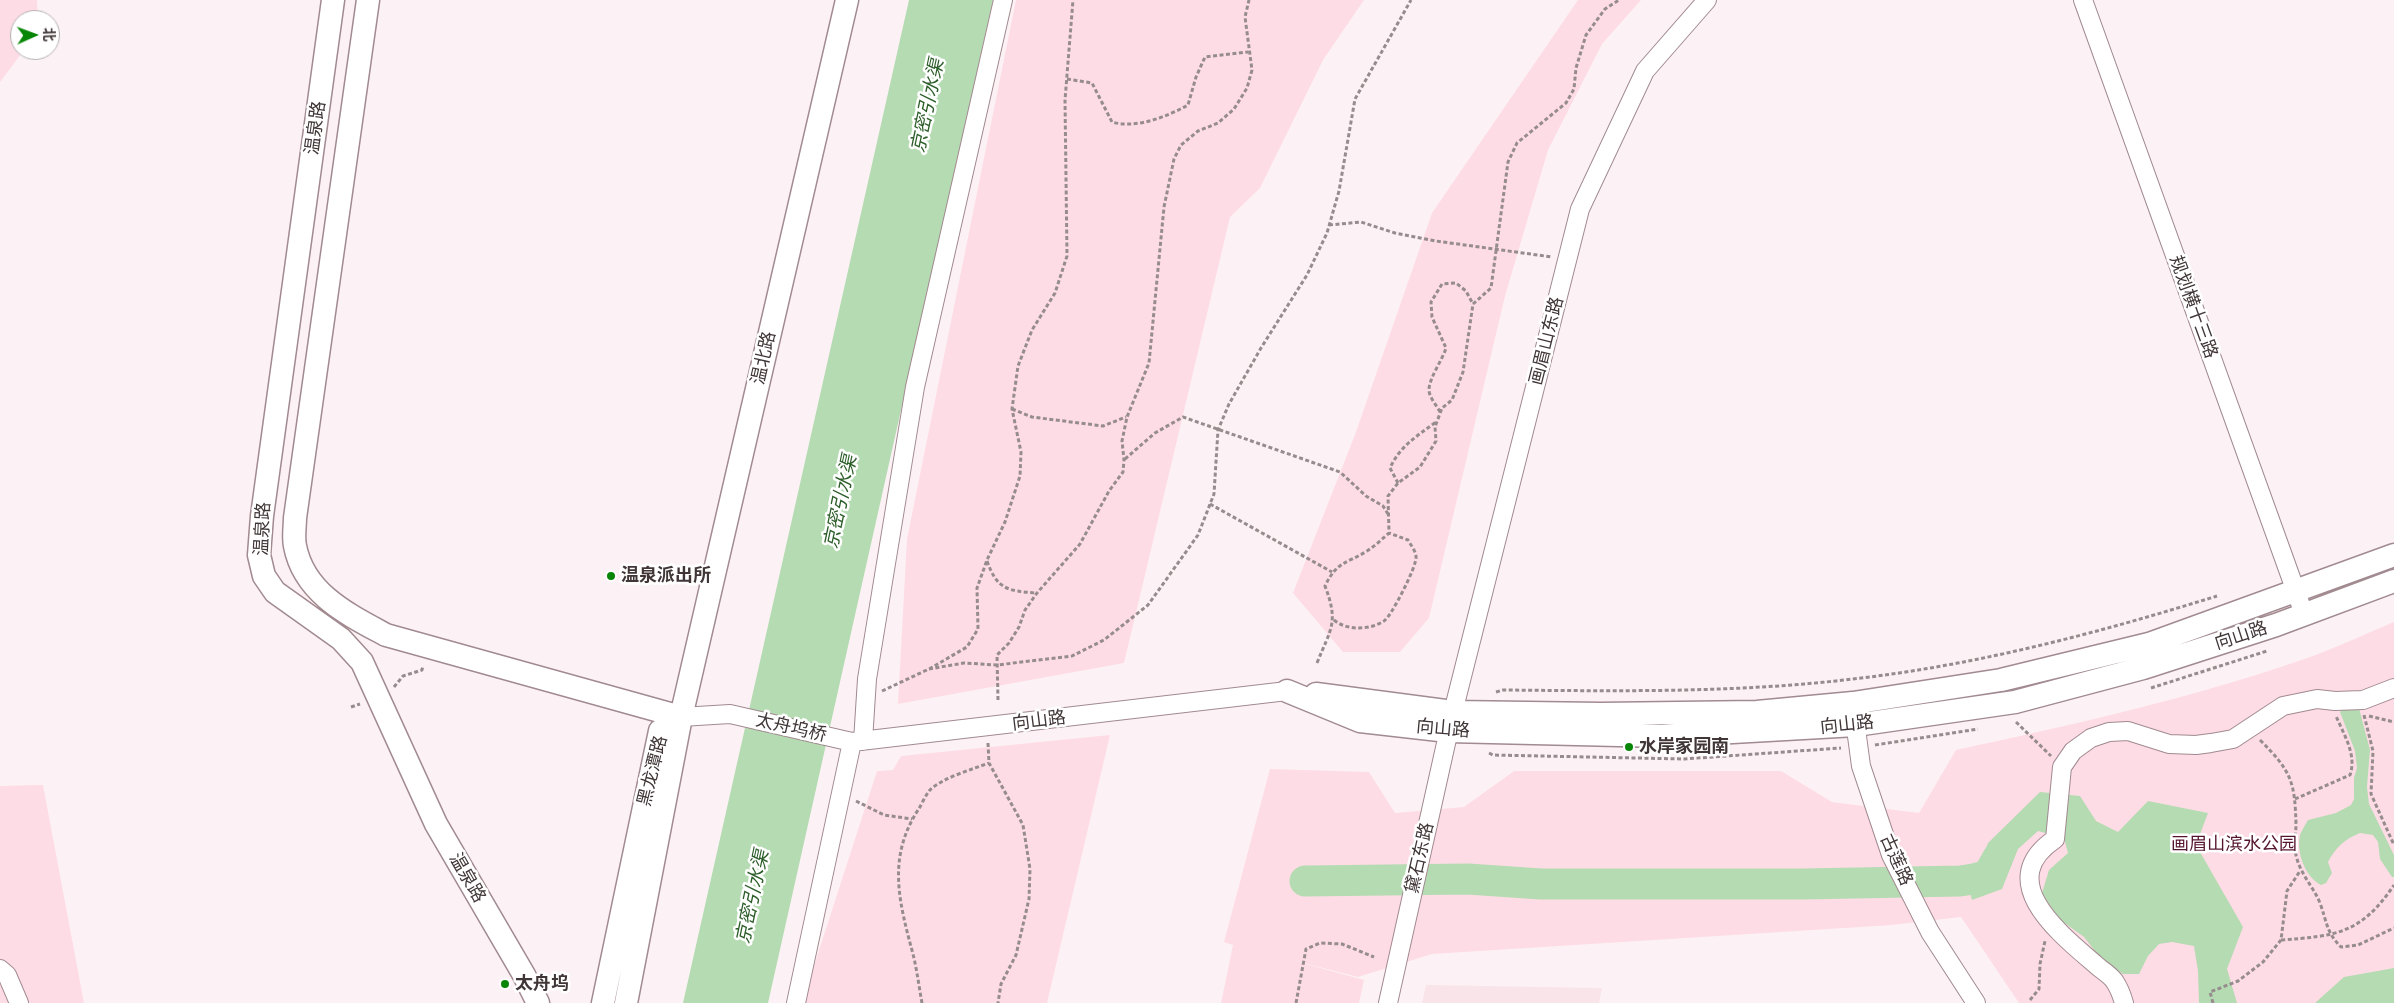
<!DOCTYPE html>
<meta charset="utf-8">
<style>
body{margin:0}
#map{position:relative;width:2394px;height:1003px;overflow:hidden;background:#fcf2f5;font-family:"Open Sans","Noto Sans SC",sans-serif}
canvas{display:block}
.north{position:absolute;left:10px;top:10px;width:50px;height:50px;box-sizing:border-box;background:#fff;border:1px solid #b3afaf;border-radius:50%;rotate:88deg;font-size:14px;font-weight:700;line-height:20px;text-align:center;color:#403638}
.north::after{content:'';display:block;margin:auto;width:18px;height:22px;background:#078607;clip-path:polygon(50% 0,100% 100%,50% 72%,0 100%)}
</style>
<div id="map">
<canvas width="2394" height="1003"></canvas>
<div class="north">北</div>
</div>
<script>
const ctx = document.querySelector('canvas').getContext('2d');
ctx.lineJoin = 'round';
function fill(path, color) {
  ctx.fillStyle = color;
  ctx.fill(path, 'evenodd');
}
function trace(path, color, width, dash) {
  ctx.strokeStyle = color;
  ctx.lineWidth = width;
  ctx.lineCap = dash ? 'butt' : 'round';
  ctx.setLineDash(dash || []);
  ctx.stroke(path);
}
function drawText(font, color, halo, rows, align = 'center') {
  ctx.font = font + ' "Open Sans","Noto Sans SC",sans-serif';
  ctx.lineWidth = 5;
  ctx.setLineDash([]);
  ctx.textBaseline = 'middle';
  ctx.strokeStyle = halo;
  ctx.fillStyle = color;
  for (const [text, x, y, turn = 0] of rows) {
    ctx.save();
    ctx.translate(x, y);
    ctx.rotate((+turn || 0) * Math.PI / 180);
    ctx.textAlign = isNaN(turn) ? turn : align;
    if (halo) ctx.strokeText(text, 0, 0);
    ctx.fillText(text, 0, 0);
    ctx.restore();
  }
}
const built = new Path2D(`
 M1426,985L1602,988L1599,1003H1422Z`);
const green = new Path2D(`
 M0,0H37L38,20H20V50H24L0,82Z
 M1016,0H1364L1323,60L1260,188L1230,217L1124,663L898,704L907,539Z
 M1578,0H1641L1602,44L1548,150L1505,296L1429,618L1400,652H1343L1293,593L1356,432L1432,213Z
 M2394,622V1003H2019L1961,917L1892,925L1432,954L1358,977L1288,959L1364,980L1359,1003H1221L1233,945L1224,942L1270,769L1369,772L1395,813L1464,807L1514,771H1781L1832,802L1919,813L1956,750C2076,724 2197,697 2313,656C2340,646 2367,633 2394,622Z
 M1110,735L1047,1003H802L877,771L893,770L901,756Z
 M43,785L84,1003H0V786Z`);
const water = new Path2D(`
 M909,0H993L768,1003H683Z
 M2345,706L2359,708L2370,750L2367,787L2369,804L2394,855V877H2392L2380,859L2378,842L2373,835L2360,833C2345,839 2335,848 2328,862L2332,873L2326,883L2321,885C2305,877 2296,852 2300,835C2302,830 2305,825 2308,820L2336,813L2351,805L2354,799V778L2357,768L2355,751L2340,712Z
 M2040,792L2080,796L2096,821L2118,832L2148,801L2208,813L2196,845L2243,927L2227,969L2237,1003H2199L2198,971L2194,946L2172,942L2159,944L2148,956L2139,974H2123L2103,961L2084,937L2059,919L2042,893L2049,870L2068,853L2064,838L2038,831L2018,849L2002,889L1972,900L1963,866L1981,861L1988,843Z
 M2394,968V1003H2315L2344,977Z`);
const river = new Path2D(`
 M1305,881L1468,879L1541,884H1804L1960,881L1987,877L1997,859`);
const path = new Path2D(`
 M1067,79L1092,83L1112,122C1136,129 1166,117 1188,105L1196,77L1205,57L1248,52
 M1329,225L1361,222L1395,233L1436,241L1552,257
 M1012,409L1032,417L1103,426L1126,417
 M1440,412C1437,406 1429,397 1429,390C1429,378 1442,361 1446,348L1432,317L1431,302L1442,284L1456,283L1466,291L1473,304
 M1125,459L1155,433L1183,417L1340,472L1366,496L1383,506L1388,514
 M1398,483L1390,468C1400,446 1417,436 1436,422
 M1210,504L1332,572
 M987,561C997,589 1007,591 1036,593
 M1334,620C1347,631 1370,630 1384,621C1391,617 1417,566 1416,557C1416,551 1410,544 1408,540L1389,533
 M1317,663C1331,628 1339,623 1325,586C1337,561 1346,564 1367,551C1375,546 1382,539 1389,533L1388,496L1398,483L1420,467L1436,441L1435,427L1442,408L1452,400L1463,372L1473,304L1491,288L1508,162L1517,143L1566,103L1574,89L1576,68L1586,35L1605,9L1619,0
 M929,669L964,663L997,665L1072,656L1104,640L1148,605L1198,535L1214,494L1218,430L1229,404L1261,348L1307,275L1327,233L1339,191L1355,99L1411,0
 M394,687L403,676L422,670L423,666
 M2151,688L2267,651
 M882,691L929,669L967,647L978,629L977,588L987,560L1005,522L1020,476L1021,452L1012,409L1018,366L1032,330L1055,293L1067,256L1065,100L1073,0
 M1496,692L1503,690C1619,691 1737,693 1853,679C1977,665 2098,633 2217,596
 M998,700L997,655L1009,643L1019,627L1025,610L1037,593L1080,544L1109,491L1123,472L1124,460L1122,441L1127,417L1149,363L1164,207L1174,159L1181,145L1198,131L1218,123L1234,109L1247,88L1252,70L1245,17L1249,0
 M351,707L360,704
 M2364,715L2373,751L2371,794L2394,845
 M2369,716L2394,722
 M2016,722L2051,756
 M2260,740C2291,771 2295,781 2296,825C2296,834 2293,846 2296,855C2300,874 2313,886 2320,903C2327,922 2326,932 2341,947L2358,945L2394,928
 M988,743L989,763L1023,825L1030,869L1029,899L1016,955L1001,984L998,1003
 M1875,745L1978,729
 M1489,753L1493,755L1684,759L1841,748
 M2295,799L2350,775C2357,755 2344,735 2336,716
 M856,801L884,815L912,819
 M2281,940C2336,936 2361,934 2394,885
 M2030,1000L2039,989L2040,964L2045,941
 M922,1003C919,987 917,970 913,954C899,902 887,858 918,810C922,804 925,796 930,790C942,778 973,769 989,763
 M1296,1003L1306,949L1320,943L1342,944L1374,957
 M2213,1003L2210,992L2238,981L2263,962L2281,940L2287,891L2300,871`);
const minor = new Path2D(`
 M2083,0L2304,614
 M1854,714L1861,766L1891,855L1930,932L1976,1003
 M681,717L730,714L852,742L1287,691
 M863,741L867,679L915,387L1003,0
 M0,969L7,975L19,1003
 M796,1003L852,742
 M1388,1003L1453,712L1580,209L1645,71L1707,0
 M2124,1003C2122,996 2119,988 2115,982C2111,975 2101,970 2095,964C2059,933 1993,881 2055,839L2062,767L2073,751L2091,738L2109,732L2128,731L2169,744L2196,745L2211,743L2233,739L2283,706L2317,699L2335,701L2363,700L2394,688`);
const major = new Path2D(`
 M333,0L262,516L259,555L264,576L275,592L341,639L362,662L436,824L524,975L538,1003
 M368,0L295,518C295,527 293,537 295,546C304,593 347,614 386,635L681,717
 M1287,691L1360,721L1448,731L1662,736L1856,725L2015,702L2143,668L2276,625L2394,581
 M1316,694L1453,712L1601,714L1757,712L1853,703L2001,680L2149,644L2394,555
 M603,1003L660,731L681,717
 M626,1003L681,717L847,0`);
const markers = [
 [611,576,5,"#078607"],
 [1629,747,5,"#078607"],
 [505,984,5,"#078607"]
];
const streetNames = [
 ["温泉路",316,128,-82],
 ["规划横十三路",2193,307,70],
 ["画眉山东路",1547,341,-76],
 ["温北路",764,358,-77],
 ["温泉路",263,529,-87],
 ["向山路",2241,636,-18],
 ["向山路",1039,721,-7],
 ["向山路",1847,725,-6],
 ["太舟坞桥",791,728,13],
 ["向山路",1443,729,5],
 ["黑龙潭路",653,771,-76],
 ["黛石东路",1420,858,-77],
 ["古莲路",1896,860,66],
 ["温泉路",467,878,60]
];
const poiNames = [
 ["温泉派出所",621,576],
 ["水岸家园南",1639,747],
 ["太舟坞",515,984]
];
const parkNames = [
 ["画眉山滨水公园",2234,845]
];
const waterNames = [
 ["京密引水渠",928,106,-78],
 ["京密引水渠",841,502,-78],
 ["京密引水渠",753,897,-78]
];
fill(built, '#f8e4e9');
fill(green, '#fedce5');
fill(water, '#b5dbb2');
trace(river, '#b5dbb2', 31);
trace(minor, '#a18a90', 20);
trace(major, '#a18a90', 25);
trace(path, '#968c8e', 3, [4, 2.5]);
trace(minor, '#fff', 18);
trace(major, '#fff', 22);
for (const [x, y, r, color] of markers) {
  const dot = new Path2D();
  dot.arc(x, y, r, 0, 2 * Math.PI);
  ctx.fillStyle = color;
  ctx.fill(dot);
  trace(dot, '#fff', 2);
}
drawText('18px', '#403638', '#fff', streetNames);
drawText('bold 18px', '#403638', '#fff', poiNames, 'left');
drawText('18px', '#56152e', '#fff', parkNames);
drawText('italic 19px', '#2c5e29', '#fff', waterNames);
</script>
